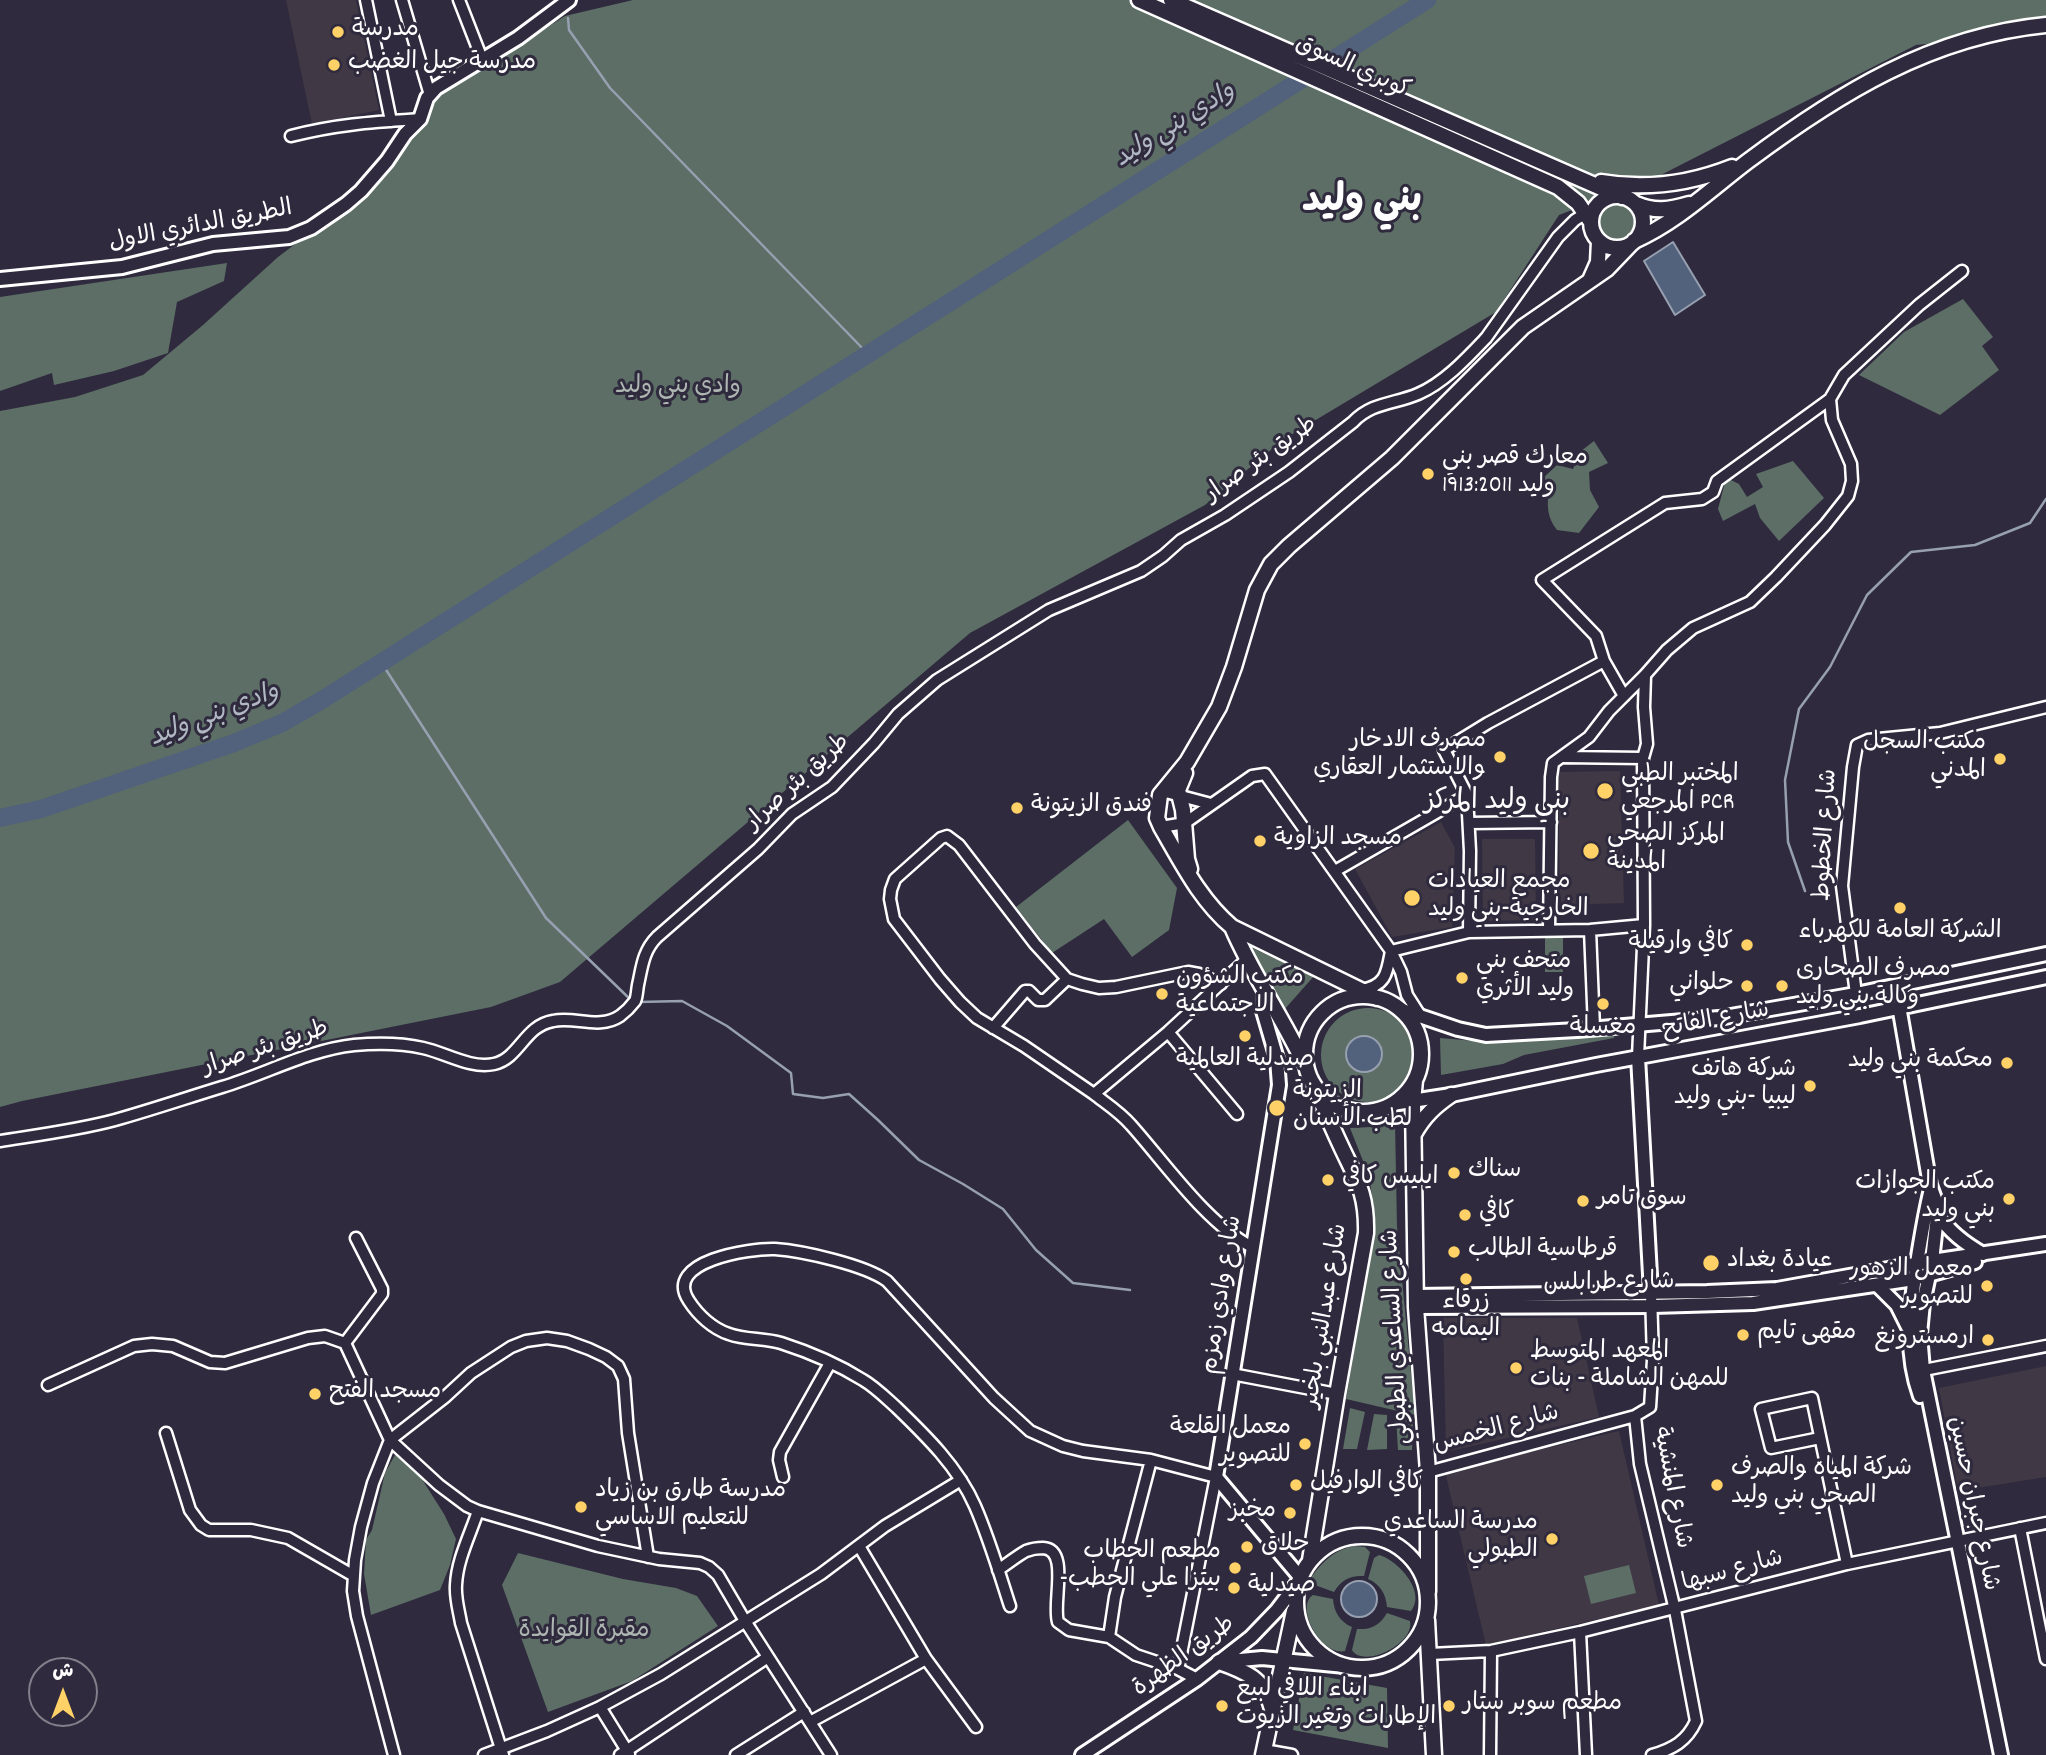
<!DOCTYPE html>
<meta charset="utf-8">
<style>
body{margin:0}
#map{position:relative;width:2046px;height:1755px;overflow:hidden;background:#2f2a3d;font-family:Dekko,"Playpen Sans Arabic",sans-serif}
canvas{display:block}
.north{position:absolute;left:28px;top:1657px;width:70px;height:70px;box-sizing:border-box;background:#2f2a3d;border:2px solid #827f8b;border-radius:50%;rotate:0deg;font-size:19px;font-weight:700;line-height:28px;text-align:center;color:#fff}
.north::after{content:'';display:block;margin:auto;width:24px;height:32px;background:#ffd166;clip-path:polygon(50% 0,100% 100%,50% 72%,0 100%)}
</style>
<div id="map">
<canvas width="2046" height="1755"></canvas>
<div class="north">ش</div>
</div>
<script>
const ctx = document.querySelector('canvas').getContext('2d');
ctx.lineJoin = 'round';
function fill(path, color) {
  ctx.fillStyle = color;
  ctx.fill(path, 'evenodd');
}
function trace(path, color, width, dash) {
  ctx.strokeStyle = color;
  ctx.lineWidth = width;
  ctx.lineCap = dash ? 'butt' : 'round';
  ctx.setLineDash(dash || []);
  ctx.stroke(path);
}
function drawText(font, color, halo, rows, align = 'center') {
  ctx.font = font + ' Dekko,"Playpen Sans Arabic",sans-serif';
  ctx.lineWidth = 6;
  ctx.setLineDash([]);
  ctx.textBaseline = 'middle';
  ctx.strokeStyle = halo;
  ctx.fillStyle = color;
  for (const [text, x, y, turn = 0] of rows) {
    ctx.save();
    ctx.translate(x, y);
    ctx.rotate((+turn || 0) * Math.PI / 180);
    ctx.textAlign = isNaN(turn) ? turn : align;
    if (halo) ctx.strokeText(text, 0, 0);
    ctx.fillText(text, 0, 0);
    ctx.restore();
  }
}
const built = new Path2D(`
 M286,0H356L379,110L312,124Z
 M1620,771L1624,903L1560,905L1558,772Z
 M1441,822L1455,848L1452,927L1392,937L1355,869Z
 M1535,839L1536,920L1483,921L1482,839Z
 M1443,1318H1577L1599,1417L1446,1452Z
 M2046,1366V1477L1958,1491L1939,1388Z
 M1619,1431L1659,1605L1486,1645L1445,1472Z`);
const green = new Path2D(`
 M633,0H2046V31L1916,45L1653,179L1559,215L1496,312L1284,439L1205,505L970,633L560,982L491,1007L22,1101L0,1107V411L75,397L143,375L203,325L278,257L339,211L423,107L565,16Z
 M1598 222a18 18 0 1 1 36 0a18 18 0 1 1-36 0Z
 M227,263L224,281L177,302L168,353L114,371L54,385L52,373L0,391V297Z
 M1963,299L1993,337L1982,346L1999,370L1940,415L1859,375L1904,332Z
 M1594,441L1608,463L1589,472L1590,490L1599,507L1579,533L1557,530C1547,518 1546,503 1550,488L1541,480L1557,465L1573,469L1581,451Z
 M1793,461L1824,498L1779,541L1760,518L1755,504L1723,521L1718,509L1725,482L1729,479L1739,484L1747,497L1763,487L1756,474Z
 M1128,820L1177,888L1169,930L1132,957L1104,919L1052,953L1016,907Z
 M1545,936H1563V972H1545Z
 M1250,947L1314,976L1284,1010Z
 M1321 1055a47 47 0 1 1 94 0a47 47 0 1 1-94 0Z
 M1615,1033L1614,1038L1524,1055L1503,1064L1441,1075L1440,1038L1487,1042Z
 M1395,1122L1397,1227L1415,1415L1346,1399L1369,1265L1374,1208L1369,1176L1350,1128L1371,1127Z
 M1350,1408L1365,1412L1357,1449H1343Z
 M1374,1414L1387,1415V1449L1367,1450Z
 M1396,1417L1413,1419L1412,1450H1398Z
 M395,1455L418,1473L444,1514L456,1539L450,1565L440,1590L371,1615L364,1574L366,1540L372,1530L385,1473Z
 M1355,1546L1365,1547L1370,1552L1364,1576C1350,1575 1341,1580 1334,1592L1312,1584V1576C1323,1561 1336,1549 1355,1546Z
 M518,1553L623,1579L676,1588L697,1596L718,1626L632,1681L548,1712L502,1585Z
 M1379,1555C1398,1560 1427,1592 1411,1611L1387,1607C1386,1594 1380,1584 1368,1579L1374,1558Z
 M1629,1565L1636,1593L1591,1604L1584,1576Z
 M1313,1595L1333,1599C1334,1612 1340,1622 1352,1627L1345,1651C1322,1657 1294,1607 1313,1595Z
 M1387,1613L1410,1621C1415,1644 1363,1669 1352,1650L1357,1629C1371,1630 1380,1625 1387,1613Z
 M1304,1673L1387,1688L1388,1748L1293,1730Z`);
const water = new Path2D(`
 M1673,242L1705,295L1675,315L1644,261Z
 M1346 1054a18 18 0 1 1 36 0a18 18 0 1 1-36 0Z
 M1341 1599a18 18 0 1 1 36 0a18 18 0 1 1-36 0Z`);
const stream = new Path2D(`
 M568,18L569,30L610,88L868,354
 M381,662L546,918L632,1001
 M1805,891L1788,842L1785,780L1799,709L1830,667L1867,595L1911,552L1975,545L2030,523L2046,499
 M639,1002L682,1001L727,1026L791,1073L793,1094L823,1098L849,1094L878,1120L919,1160L963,1184L1003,1209L1036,1250L1073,1283L1130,1290`);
const river = new Path2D(`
 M0,818L41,809L234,743L282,723L322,700L1427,0`);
const minor = new Path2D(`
 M366,0L391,121
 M402,0L430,95
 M459,0L482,59
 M291,136C337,124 374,122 420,119
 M1624,696L1604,661L1596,636L1542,580L1665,503L1702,499L1713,492L1717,481L1830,399
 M1563,757L1643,758
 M1162,791L1211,804
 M1469,823L1551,822
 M1161,827L1185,823L1252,776L1265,774L1391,951L1401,972L1407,995L1421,1017
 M1335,871L1467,795
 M1549,930L1551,777L1553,763L1589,737L1609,711L1645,675
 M1590,930L1594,1028
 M1469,932L1470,851L1467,795L1444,750L1488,723L1604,661
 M1391,951L1469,932L1590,930L1644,925
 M1246,960L1168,1032L1094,1094C1107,1104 1121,1113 1131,1125C1165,1163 1207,1224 1252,1247
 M1361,990C1386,986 1387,973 1391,951
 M1856,994L1842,886L1853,767L1857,745L1868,740L1940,733L2046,707
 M993,1028L1025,991H1029L1038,1000H1045L1067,979
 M1168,1032L1237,1114
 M1638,1057L1644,925L1643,758L1647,744L1644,707L1645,675L1667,650L1693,628L1750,602L1776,577L1825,525L1848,496L1852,481L1851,464L1832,420L1830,399L1844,375L1919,305L1962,271
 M1094,1094L1024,1046L977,1018L960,1002L940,979L894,919L890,899L891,890L895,879L941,838L947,836L959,845L1035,944L1067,979L1082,984L1099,988L1116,987L1188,972L1199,974L1221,984
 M0,1141C38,1135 78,1130 115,1120C151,1110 186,1098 222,1087C266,1074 308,1050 354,1045C376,1043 401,1043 423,1048C446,1053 470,1069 494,1064C520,1058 524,1026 553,1021C575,1016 599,1030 620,1016C624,1013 632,1005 635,1001C637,997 637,990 638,985C642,967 643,951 657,937L758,849L792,814L832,787L874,743L898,714L937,680L1049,610L1141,571L1163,556L1181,540L1225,515L1289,472L1353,422C1372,402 1395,404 1418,394C1444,383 1467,358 1486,338L1558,237L1575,220L1586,213L1594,210
 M345,1343L382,1294V1289L356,1238
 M1919,1371L2046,1346
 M1232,1374L1337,1394
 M48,1385L134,1346L152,1344L173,1346L210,1362L225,1363L308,1338L325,1336L345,1343L390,1440L439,1485L467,1506L478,1511L598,1546L659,1559L700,1563L709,1567L718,1575L745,1621L831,1755
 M1635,1416L1640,1464L1675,1610L1696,1721C1687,1741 1673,1749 1652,1755
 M166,1433L190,1510L201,1525L209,1530H251L288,1538L354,1576
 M1820,1438L1771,1448L1761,1409L1812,1398L1847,1564
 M1151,1460L1115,1597L1109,1637L1136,1655L1178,1669L1197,1679
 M1428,1472L1635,1416L1650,1407L1653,1360L1651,1293
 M783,1477L779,1460L780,1452L830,1363
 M478,1511C470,1535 457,1560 456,1585C455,1598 459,1611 461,1623L503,1755
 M2020,1528L2046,1659
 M859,1546L926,1659
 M998,1570C1007,1564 1017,1556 1026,1551C1031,1549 1037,1548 1043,1548C1070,1549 1052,1603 1058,1622L1069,1630L1109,1637
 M1010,1606C999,1572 989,1538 975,1506C958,1467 926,1436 896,1407C886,1398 875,1387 863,1380C839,1365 809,1352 781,1343C764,1338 745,1340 729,1334C713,1329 698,1315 689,1301C662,1261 751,1248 775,1249C803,1251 865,1265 887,1281L994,1398L1030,1431L1063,1446L1083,1451L1151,1460L1216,1477L1178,1669
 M1580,1632L1586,1755
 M1430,1654L1491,1651L1580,1632L1847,1564L2046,1523
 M600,1707L629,1754
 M810,1722L926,1659L976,1727
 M1264,1750L1292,1755
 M394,1755L357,1616L353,1591L355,1560L361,1527L373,1483L390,1440L445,1397L471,1373L511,1347L526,1341L547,1338L567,1341L589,1349L606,1357L618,1366L624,1379L628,1433L648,1557
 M484,1755L547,1731L600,1707L661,1674L821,1574L885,1526L961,1480
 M620,1755L768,1657
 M736,1755L804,1712
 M1490,1755L1491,1651`);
const major = new Path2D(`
 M0,279L122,267L213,244L289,237L311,228L346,204L361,191L387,161L405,134L420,119L427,98L436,88L518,38L569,0
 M1265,992L1263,1011L1277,1059L1279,1085L1216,1477L1300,1577
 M1899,1006L1930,1185L1938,1207L1932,1261L1923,1303L1920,1334L1923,1370L2001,1755
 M1399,1009L1458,1029L1486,1035L1577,1030L1719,1018L1856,994L2046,954
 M1638,1057L1651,1293
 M1392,1104L1451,1095L1596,1065L1860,1016L2046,977
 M1937,1214C1950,1232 1964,1243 1983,1254
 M1877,1285L1897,1305L1908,1327
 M1416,1296L1707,1292L1777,1289L1932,1261L2046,1244
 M1416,1307L1653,1306L1753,1303L1914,1279L1975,1262
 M1920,1396C1904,1352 1910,1308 1917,1263C1921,1238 1925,1213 1931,1189
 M1219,1662L1262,1658L1345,1666
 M1082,1755L1197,1679L1251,1637L1277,1610L1299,1581`);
const highway = new Path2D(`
 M1139,0L1558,187L1578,203L1591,222
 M1171,0L1622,197
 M1601,182C1647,190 1689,184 1732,167
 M1591 222a26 26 0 1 1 52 0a26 26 0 1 1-52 0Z
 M1636,204C1655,212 1669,210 1689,204
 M1634,241C1677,222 1711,189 1748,161C1838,94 1931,36 2046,25
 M1590,280L1598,262L1599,241
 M1185,773L1178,790L1183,810L1187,859L1190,869
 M1232,927C1252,974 1281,1015 1303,1061
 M1305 1054a58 58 0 1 1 116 0a58 58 0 1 1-116 0Z
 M1377,998L1232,927C1200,900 1182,863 1161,827L1157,818L1160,795L1187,762L1219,707L1234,667L1257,590L1271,564L1289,546L1392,458L1523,327L1607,269L1630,245
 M1415,1080L1413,1102L1416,1307L1428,1472V1592
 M1414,1134C1424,1116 1435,1106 1451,1095
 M1296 1602a66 66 0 1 1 132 0a66 66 0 1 1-132 0Z
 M1310,1560L1337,1394L1366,1233C1367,1192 1356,1179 1340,1144C1331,1125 1323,1106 1315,1087
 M1427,1620L1434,1755
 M1219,1662C1245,1671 1265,1679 1272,1709
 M1263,1755L1294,1611`);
const markers = [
 [338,32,7,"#ffd166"],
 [334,65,7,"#ffd166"],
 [1428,474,7,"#ffd166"],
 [1500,757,7,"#ffd166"],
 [2000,759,7,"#ffd166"],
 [1605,791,9,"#ffd166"],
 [1017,808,7,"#ffd166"],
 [1260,841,7,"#ffd166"],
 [1591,851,9,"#ffd166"],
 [1412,898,9,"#ffd166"],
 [1900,908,7,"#ffd166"],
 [1747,945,7,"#ffd166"],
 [1462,978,7,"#ffd166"],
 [1747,986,7,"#ffd166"],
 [1782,986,7,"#ffd166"],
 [1162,994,7,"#ffd166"],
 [1603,1004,7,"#ffd166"],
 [1245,1036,7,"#ffd166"],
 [2007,1063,7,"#ffd166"],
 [1810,1086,7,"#ffd166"],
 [1277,1108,9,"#ffd166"],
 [1454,1173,7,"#ffd166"],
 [1328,1180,7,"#ffd166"],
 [2009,1199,7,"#ffd166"],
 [1583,1201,7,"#ffd166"],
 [1465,1215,7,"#ffd166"],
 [1454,1252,7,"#ffd166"],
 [1711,1263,9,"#ffd166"],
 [1466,1279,7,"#ffd166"],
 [1987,1286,7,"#ffd166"],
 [1743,1335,7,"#ffd166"],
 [1988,1340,7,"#ffd166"],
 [1516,1368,7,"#ffd166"],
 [315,1394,7,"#ffd166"],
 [1305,1444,7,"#ffd166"],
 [1296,1485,7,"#ffd166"],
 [1717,1485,7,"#ffd166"],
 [581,1507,7,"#ffd166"],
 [1290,1513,7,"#ffd166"],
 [1552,1539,7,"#ffd166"],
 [1247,1547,7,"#ffd166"],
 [1235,1568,7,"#ffd166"],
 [1234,1588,7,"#ffd166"],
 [1222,1706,7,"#ffd166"],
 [1449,1706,7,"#ffd166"]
];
const poiNames = [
 ["مدرسة",352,32],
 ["مدرسة جيل الغضب",348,65],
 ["معارك قصر بني",1442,460],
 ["وليد 1913:2011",1442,488],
 ["مصرف الادخار",1486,743,"right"],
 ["والاستثمار العقاري",1486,771,"right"],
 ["مكتب السجل",1986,745,"right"],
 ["المدني",1986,773,"right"],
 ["المختبر الطبي",1621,777],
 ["المرجعي PCR",1621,805],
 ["فندق الزيتونة",1031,808],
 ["المركز الصحي",1607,837],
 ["المدينة",1607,865],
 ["مسجد الزاوية",1274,841],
 ["مجمع العيادات",1428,884],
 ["الخارجية-بني وليد",1428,912],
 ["الشركة العامة للكهرباء",1900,934,"center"],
 ["كافي وارقيلة",1733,945,"right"],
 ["متحف بني",1476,964],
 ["وليد الأثري",1476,992],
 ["مصرف الصحارى",1796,972],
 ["وكالة بني وليد",1796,1000],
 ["مكتب الشؤون",1176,980],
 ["الاجتماعية",1176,1008],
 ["حلواني",1733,986,"right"],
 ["مغسلة",1603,1030,"center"],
 ["صيدلية العالمية",1245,1062,"center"],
 ["محكمة بني وليد",1993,1063,"right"],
 ["شركة هاتف",1796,1072,"right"],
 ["ليبيا -بني وليد",1796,1100,"right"],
 ["الزيتونة",1293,1094],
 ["لطب الأسنان",1293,1122],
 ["سناك",1468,1173],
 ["ايليس كافي",1342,1180],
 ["مكتب الجوازات",1995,1185,"right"],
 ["بني وليد",1995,1213,"right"],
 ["سوق تامر",1597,1201],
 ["كافي",1479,1215],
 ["قرطاسية الطالب",1468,1252],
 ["عيادة بغداد",1727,1263],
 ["معمل الزهور",1973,1272,"right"],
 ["للتصوير",1973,1300,"right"],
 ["زرقاء",1466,1304,"center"],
 ["اليمامه",1466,1332,"center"],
 ["مقهى تايم",1757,1335],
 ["ارمسترونغ",1974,1340,"right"],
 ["المعهد المتوسط",1530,1354],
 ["للمهن الشاملة - بنات",1530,1382],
 ["مسجد الفتح",329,1394],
 ["معمل القلعة",1291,1430,"right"],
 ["للتصوير",1291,1458,"right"],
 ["شركة المياه والصرف",1731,1471],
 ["الصحي بني وليد",1731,1499],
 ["كافي الوارفيل",1310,1485],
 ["مدرسة طارق بن زياد",595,1493],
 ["للتعليم الاساسي",595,1521],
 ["مخبز",1276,1513,"right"],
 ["مدرسة الساعدي",1538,1525,"right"],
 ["الطبولي",1538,1553,"right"],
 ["حلاق",1261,1547],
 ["مطعم الحطاب",1221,1554,"right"],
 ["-بيتزا علي الحطب",1221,1582,"right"],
 ["صيدلية",1248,1588],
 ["ابناء اللافي لبيع",1236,1692],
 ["الإطارات وتغير الزيوت",1236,1720],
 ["مطعم سوبر ستار",1463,1706]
];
const streetNames = [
 ["كوبري السوق",1352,69,24],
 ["الطريق الدائري الاول",201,228,-11],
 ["طريق بئر صرار",1262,461,-35],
 ["طريق بئر صرار",799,784,-42],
 ["شارع الخطوط",1828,835,-87],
 ["شارع الفاتح",1716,1022,-11],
 ["طريق بئر صرار",266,1050,-18],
 ["شارع طرابلس",1609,1285,-1],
 ["شارع وادي زمزم",1224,1295,-81],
 ["شارع عبدالنبي بلخير",1327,1316,-81],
 ["شارع الساعدي الطبولي",1398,1337,-93],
 ["شارع الخمس",1497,1431,-15],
 ["شارع المنشية",1670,1488,79],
 ["شارع جبران حسين",1971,1504,78],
 ["شارع سبها",1733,1573,-15],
 ["طريق الظهرة",1185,1658,-36]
];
const parkNames = [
 ["وادي بني وليد",678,389],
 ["مقبرة القوايدة",584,1633]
];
const waterNames = [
 ["وادي بني وليد",1176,127,-32],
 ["وادي بني وليد",215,717,-21]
];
const quarterNames = [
 ["بني وليد المركز",1497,804]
];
const townNames = [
 ["بني وليد",1362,205]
];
fill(built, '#403844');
fill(green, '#5c6e66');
fill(water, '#52617c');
trace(water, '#97a0b0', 2);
trace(stream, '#97a0b0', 2.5);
trace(river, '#52617c', 18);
trace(minor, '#fff', 15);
trace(major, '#fff', 18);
trace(highway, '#fff', 19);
trace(minor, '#2f2a3d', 10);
trace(major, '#2f2a3d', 12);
trace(highway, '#2f2a3d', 14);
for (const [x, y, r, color] of markers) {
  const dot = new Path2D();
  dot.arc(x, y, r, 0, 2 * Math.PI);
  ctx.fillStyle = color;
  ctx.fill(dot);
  trace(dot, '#2f2a3d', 2.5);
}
drawText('24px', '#fff', '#2f2a3d', poiNames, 'left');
drawText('24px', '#fff', '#2f2a3d', streetNames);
drawText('24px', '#aeb6b2', '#2f2a3d', parkNames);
drawText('italic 26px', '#b1b8c4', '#2f2a3d', waterNames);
drawText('28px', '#fff', '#2f2a3d', quarterNames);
drawText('bold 38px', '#fff', '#2f2a3d', townNames);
</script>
